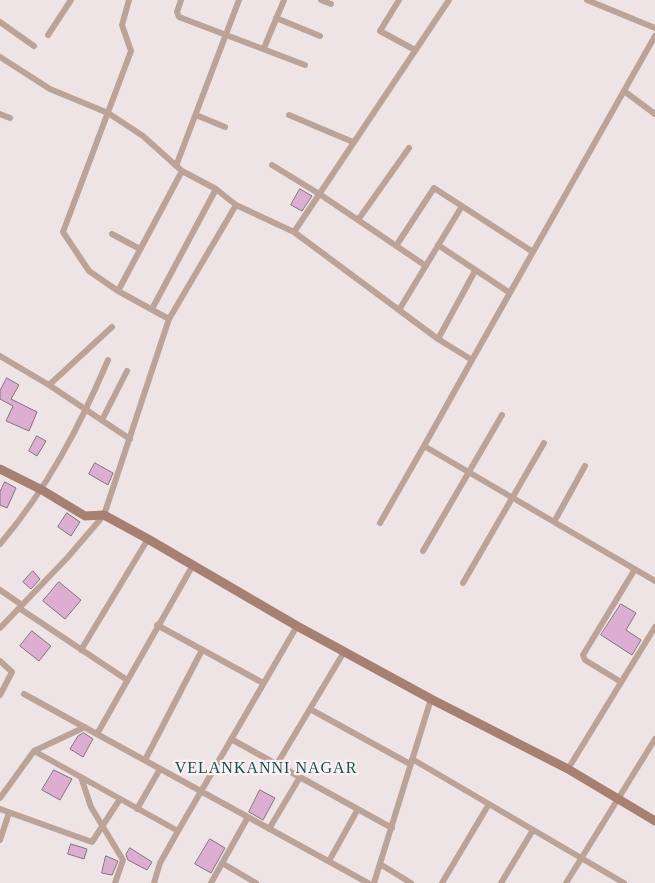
<!DOCTYPE html>
<style>
body{margin:0}
canvas{display:block;background:#efe4e5}
</style>
<canvas width="655" height="883"></canvas>
<script>
const ctx = document.querySelector('canvas').getContext('2d');
ctx.lineJoin = 'round';
function fill(path, color) {
  ctx.fillStyle = color;
  ctx.fill(path, 'evenodd');
}
function trace(path, color, width, dash) {
  ctx.strokeStyle = color;
  ctx.lineWidth = width;
  ctx.lineCap = dash ? 'butt' : 'round';
  ctx.setLineDash(dash || []);
  ctx.stroke(path);
}
function drawText(font, color, halo, rows, align = 'center') {
  ctx.font = font + ' "Times New Roman",serif';
  ctx.lineWidth = 4.5;
  ctx.setLineDash([]);
  ctx.textBaseline = 'middle';
  ctx.strokeStyle = halo;
  ctx.fillStyle = color;
  for (const [text, x, y, turn = 0] of rows) {
    ctx.save();
    ctx.translate(x, y);
    ctx.rotate((+turn || 0) * Math.PI / 180);
    ctx.textAlign = isNaN(turn) ? turn : align;
    if (halo) ctx.strokeText(text, 0, 0);
    ctx.fillText(text, 0, 0);
    ctx.restore();
  }
}
const building = new Path2D(`
 M300,189L312,196L302,211L291,205Z
 M7,378L19,385L11,399L37,412L29,431L6,421L13,406L0,399V391Z
 M37,436L46,441L37,456L29,451Z
 M95,463L113,473L108,485L89,474Z
 M5,482L16,488L7,508L0,505V492Z
 M67,513L80,522L71,536L58,527Z
 M33,571L40,579L31,589L23,582Z
 M59,582L81,600L65,619L43,601Z
 M621,604L636,613L626,630L641,640L632,655L601,635Z
 M32,631L51,646L39,661L20,646Z
 M84,733L93,739L83,757L70,749L78,736Z
 M54,770L72,779L60,800L42,790Z
 M260,790L275,798L263,820L249,812Z
 M210,839L225,848L211,873L195,864Z
 M71,844L87,849L84,859L68,854Z
 M130,848L152,862L147,870L128,860L126,855Z
 M106,856L118,861L112,875L102,873Z`);
const street = new Path2D(`
 M129,0L122,25L131,51L63,232L89,271L118,291L169,319
 M181,0L177,12L179,17L305,65
 M321,0L331,4
 M399,0L380,31L415,50
 M587,0L655,28
 M276,18L320,36
 M0,22L34,46
 M48,35L71,0
 M264,48L284,0
 M0,57L50,89L108,113L143,136L182,171L216,189L236,205L294,232L438,339L472,360L424,446L655,581
 M624,91L655,114
 M0,114L10,118
 M196,115L225,127
 M289,115L353,142
 M272,165L321,195L426,266
 M176,166L239,0
 M358,220L409,148
 M294,232L449,0
 M112,234L140,249
 M438,245L510,293
 M396,246L434,188L533,252
 M118,291L182,171
 M152,309L216,189
 M399,310L462,206
 M438,339L475,271
 M0,356L49,385L130,439
 M472,360L655,36
 M49,385L112,327
 M102,420L127,371
 M554,522L585,466
 M380,523L424,446
 M0,544C47,489 80,426 108,360
 M423,551L502,415
 M463,583L544,443
 M0,590L22,605
 M19,608L127,680
 M157,625L263,683
 M0,628L68,557L104,515L169,319L236,205
 M81,650L148,539
 M0,661L12,672L0,695
 M621,682L585,660L583,655L635,569
 M24,694L368,883
 M310,709L410,764
 M97,734L193,565
 M231,739L392,828
 M34,751L178,831
 M412,759L624,883
 M145,760L202,650
 M277,764L344,652
 M568,769L655,627
 M81,777L91,807L123,860L115,883
 M0,798L34,751L85,727
 M0,809L92,842L120,799
 M137,809L160,769
 M269,829L300,777
 M0,840L9,813
 M329,861L358,809
 M222,863L256,883
 M380,864L411,883
 M154,883L160,863L178,831L297,626
 M211,883L248,817
 M374,883L431,699
 M442,883L489,804
 M501,883L533,830
 M566,883L655,739`);
const secondary = new Path2D(`
 M0,469L42,490L85,516L104,515L148,539L297,626L431,699L568,769L655,821`);
const neighbourhoodNames = [
 ["VELANKANNI NAGAR",266,769]
];
fill(building, '#deadd2');
trace(building, '#7d767b', 1);
trace(street, '#bca398', 6);
trace(secondary, '#a68172', 9);
ctx.letterSpacing = '1px';
drawText('16px', '#125053', '#fcf1f2', neighbourhoodNames);
ctx.letterSpacing = '0px';
</script>
